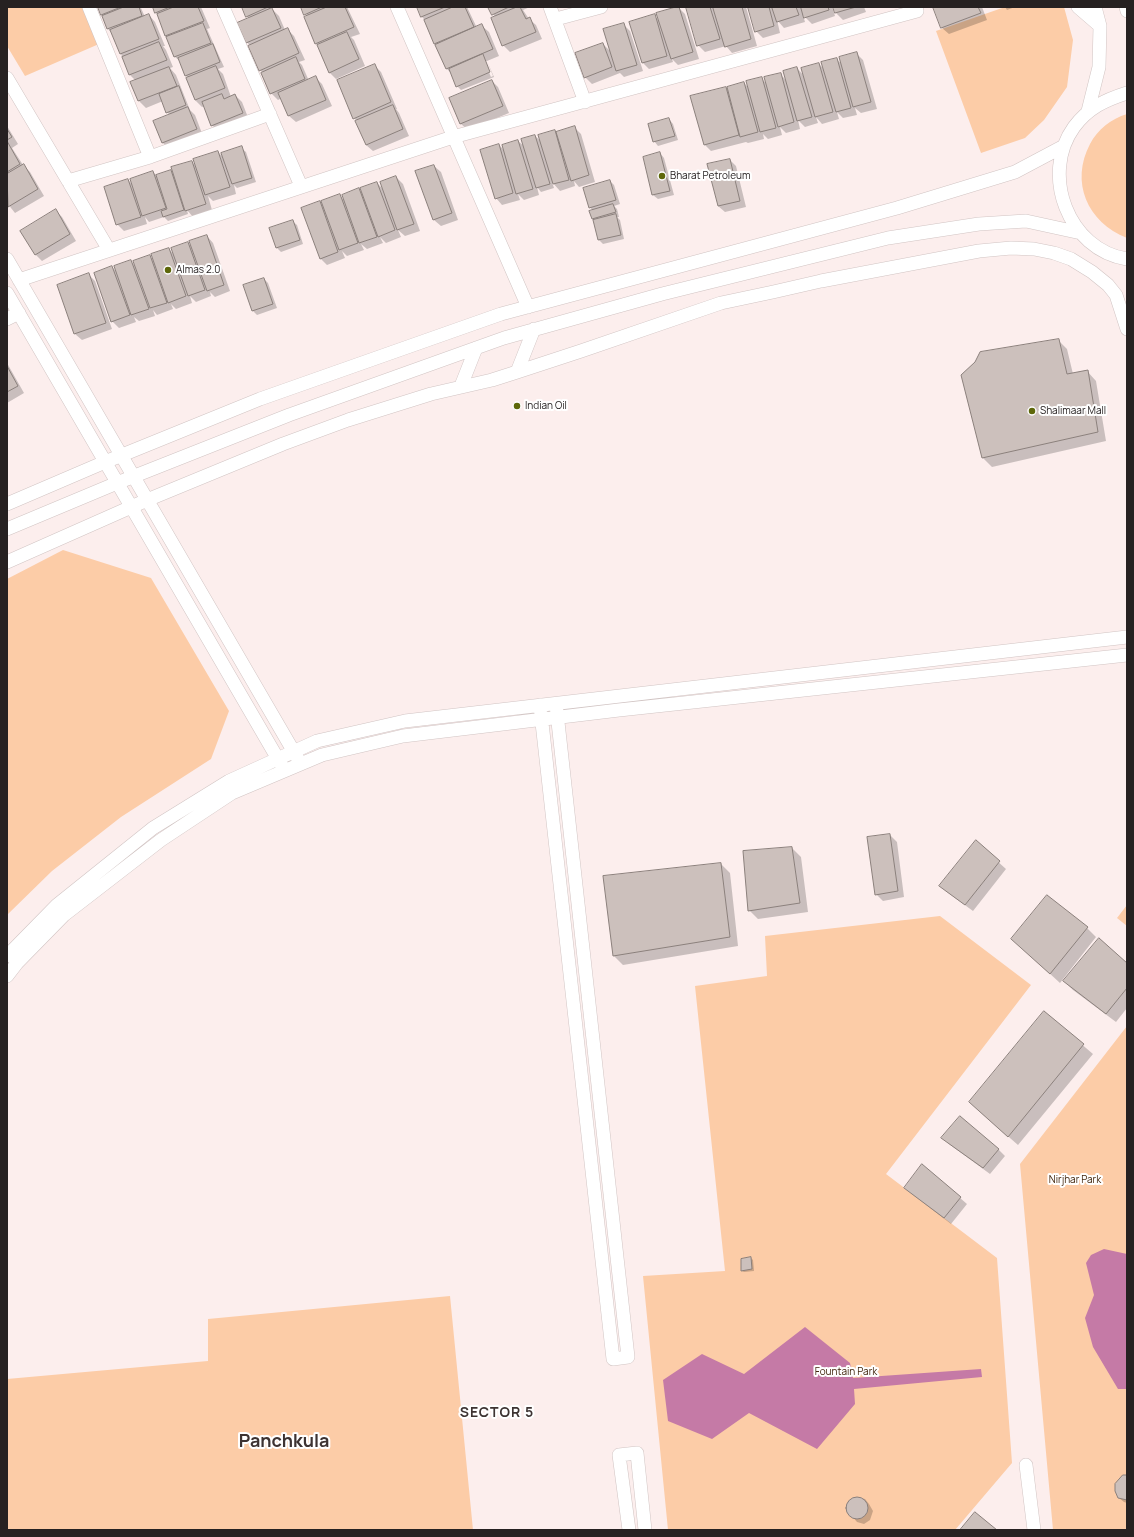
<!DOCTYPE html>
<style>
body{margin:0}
#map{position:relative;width:1134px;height:1537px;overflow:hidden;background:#fceeed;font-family:Manrope,sans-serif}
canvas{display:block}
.frame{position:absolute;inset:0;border:8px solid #262121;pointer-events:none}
</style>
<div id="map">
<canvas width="1134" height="1537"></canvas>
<div class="frame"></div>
</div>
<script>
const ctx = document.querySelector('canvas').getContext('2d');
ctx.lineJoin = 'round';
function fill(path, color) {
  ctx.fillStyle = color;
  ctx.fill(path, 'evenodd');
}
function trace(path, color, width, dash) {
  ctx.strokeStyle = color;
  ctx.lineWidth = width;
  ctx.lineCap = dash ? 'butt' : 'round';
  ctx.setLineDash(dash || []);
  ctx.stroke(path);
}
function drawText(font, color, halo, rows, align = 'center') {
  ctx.font = font + ' Manrope,sans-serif';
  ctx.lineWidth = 4;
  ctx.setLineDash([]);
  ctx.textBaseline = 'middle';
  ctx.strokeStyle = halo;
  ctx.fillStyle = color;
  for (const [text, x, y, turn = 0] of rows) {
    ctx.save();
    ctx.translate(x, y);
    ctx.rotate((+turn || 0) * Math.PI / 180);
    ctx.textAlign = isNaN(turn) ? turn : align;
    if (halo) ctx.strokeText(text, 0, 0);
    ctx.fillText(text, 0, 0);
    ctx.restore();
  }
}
const green = new Path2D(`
 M7,7H84L99,44L25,76L7,46Z
 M1005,7H1064L1073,40L1067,87L1044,120L1025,138L981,153L936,31Z
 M1127,114V238C1087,222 1070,182 1090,144C1098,129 1111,119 1127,114Z
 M63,550L151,578L229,711L211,759L121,817L52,871L7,915V579Z
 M1127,905V926L1117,918Z
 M940,916L1031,985L886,1174L997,1258L1012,1463L955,1530H668L643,1276L725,1271L695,986L767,976L765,936Z
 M1127,1026V1530H1053L1020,1164Z
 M450,1296L473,1530H7V1379L208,1361V1319Z`);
const water = new Path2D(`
 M1104,1249L1127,1254V1389H1118L1093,1347L1085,1318L1094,1295L1086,1263L1091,1255Z
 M805,1327L850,1363L853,1378L981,1369L982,1377L854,1389L855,1404L817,1449L749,1413L712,1439L668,1421L663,1380L702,1354L744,1374Z`);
const shadow = new Path2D(`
 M99,7H144L141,8L145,17L149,15L155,22L165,46H163L166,50L173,67L170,68L176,75L190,110L195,115L203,136L169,149L162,142L170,115L167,112L163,101L146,108L139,101L132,83L136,81L130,75L112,33L108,29Z
 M154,7H201L210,28L207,29L224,67L218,69L223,74L231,97L235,95L242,102L249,120L219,132L212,125L205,106L202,107L195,100L187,79L188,78L186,76L181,62L175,57Z
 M243,7H269L271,10L272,9L279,16L285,30L287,29L294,36L305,60L299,62L302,65L309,81L316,78L322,84L332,106L296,122L289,116L282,98L278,100L271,93L263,73L260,70L250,46L247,42L250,19L247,16Z
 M302,7H347L360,34L351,37L354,40L365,66L336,79L329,72L318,46L316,43L308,17Z
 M418,7H467L477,28L482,26L489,32L499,56L487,61L494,77L461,90L457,86L452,74L446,68L425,20L422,17ZM484,61H487L493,76L491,77Z
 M490,7H530L523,10L529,19L536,25L542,39L510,52L503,45L495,17Z
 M678,7L685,14L699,59L678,65L672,59L673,62L649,69L643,63L654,16L660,21Z
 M691,7H746L757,46L732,53L726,46L705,52L698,45Z
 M749,7H832L835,16L812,24L803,15L805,22L784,28L777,20L780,33L763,38L756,31Z
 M834,7H864L866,12L843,20L836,13Z
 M934,7H982L987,20L949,34L942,28Z
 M1005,7H1015L1007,10Z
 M623,24L630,31L643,71L624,77L620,73L592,84L585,77L603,44L612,53Z
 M856,53L863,60L877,109L861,113L855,108L857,115L843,118L837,112L839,119L822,124L816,117L818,123L805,127L798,120L800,129L786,133L780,127L782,135L768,139L763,134L764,139L748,143L746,142L711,151L705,145L725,88L729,91L744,83L749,88L761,78L767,84L780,74L787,81L797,68L804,76L819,64L824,69L836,59L842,64Z
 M374,65L381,72L397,109H396L399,113L409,136L373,151L366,145L357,121L354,118Z
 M492,81L498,87L509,113L468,130L461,124L450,98Z
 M669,119L673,124L678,140L658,146L654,141Z
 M7,126L18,144L12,148L23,165L30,172L44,196L15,213L7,203Z
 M574,127L581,134L595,182L579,187L574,181L575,186L560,191L552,182L554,188L541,192L537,187L539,195L524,200L518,194L520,200L502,205L496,198L499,145L505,151L518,141L525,147L535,136L542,142L554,131L559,136Z
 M241,148L246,152L256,182L237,188L234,185L236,194L213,201L208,196L212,210L193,217L187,210L188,214L168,221L164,217L149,222L145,217L147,224L124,231L117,224L128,180L133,185L153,172L157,176L171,171L175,175L192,162L197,167L218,152L224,158Z
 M660,153L664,158L674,195L658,199L653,195Z
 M730,160L736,166L746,207L725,212L718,206Z
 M434,166L441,172L458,220L441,226L434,220L416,172Z
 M396,177L403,184L420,231L405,236L398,230L401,237L386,243L380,237L383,243L367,249L361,244L364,250L347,256L342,251L345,258L327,265L320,258V202L325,207L340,196L345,201L359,190L364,194L377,183L384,190Z
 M610,181L614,185L620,204L614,206L617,209L619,217H617L620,220L624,239L603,244L599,240L591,211H593L590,207Z
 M56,211L62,217L76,241L42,261L35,254Z
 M292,221L297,225L303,244L281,252L277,248Z
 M207,236L213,243L230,291L215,297L210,292L211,296L196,302L190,296L192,303L176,309L171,304L173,309L157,315L153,310L155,316L139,321L134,317L136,322L119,328L112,321V267L117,272L131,261L136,267L150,256L154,261L169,249L174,255L188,243L193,248Z
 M88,274L95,281L112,329L82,340L75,334Z
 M264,279L268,283L277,308L257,315L253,311Z
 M1058,340L1067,349L1073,374L1087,371L1096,381L1106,441L992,467L983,458Z
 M7,363L24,393L7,403Z
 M890,835L897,842L904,897L883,901L876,894Z
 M976,842L1006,869L973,911L947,892L940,886Z
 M792,848L801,857L808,912L758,919L749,910Z
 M721,864L730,873L738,946L623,965L614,956L605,877Z
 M1087,928L1096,937L1060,983L1012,939Z
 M1127,964V1008L1116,1022L1073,990L1064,981Z
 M1044,1012L1093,1054L1018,1145L979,1111Z
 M943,1137L998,1149L1005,1156L990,1174L949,1144Z
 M922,1165L967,1204L951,1224L912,1194L905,1188Z
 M751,1258L753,1260L754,1271L744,1272L742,1271Z
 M1127,1476V1503L1124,1502L1119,1498Z
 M856,1497L865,1499L869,1504L873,1511L870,1520L864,1524L857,1522L846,1509L848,1501Z`);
const building = new Path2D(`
 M98,7H121L101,15Z
 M124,7H139L142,16L107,29L102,16Z
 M153,7H170L155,13Z
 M174,7H198L204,21L165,36L157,14Z
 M242,7H268L246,17Z
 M301,7H322L304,15Z
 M327,7H345L354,27L315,44L304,17Z
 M417,7H445L421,17Z
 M453,7H465L474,27L434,44L424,20Z
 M488,7H509L492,15Z
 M517,7H520L526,19L530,17L536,32L502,46L491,18Z
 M676,7H679L693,52L671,59L656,13Z
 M686,7H710L720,39L697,46Z
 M713,7H742L751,39L725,47Z
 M748,7H769L774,26L755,32Z
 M772,7H796L799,15L777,22Z
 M801,7H828L829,10L804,18Z
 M833,7H856L835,13Z
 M933,7H978L981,13L941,28Z
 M272,8L281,28L246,43L237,23Z
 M149,14L159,39L120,54L110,30Z
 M655,14L667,56L642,63L629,22Z
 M203,23L211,43L174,57L166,37Z
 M624,23L637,65L616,71L603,29Z
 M482,24L493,49L446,69L435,45Z
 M288,28L299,53L259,71L248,46Z
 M347,32L359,59L329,73L317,45Z
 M159,42L167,60L129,75L122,57Z
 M603,43L612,67L584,78L575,53Z
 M213,44L220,62L185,76L178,58Z
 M857,52L871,102L853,107L839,57Z
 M483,54L490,72L456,87L449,69Z
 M296,57L305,79L270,94L261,73Z
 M837,58L851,108L836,112L821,62Z
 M819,63L833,112L815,117L801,68Z
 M375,64L391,102L353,119L337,80Z
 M216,66L225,88L195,100L186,78Z
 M169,67L177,86L138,101L130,82Z
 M797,67L812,117L797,121L783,71Z
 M781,73L794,122L778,127L764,77Z
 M316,76L326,100L288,116L278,93Z
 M762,77L776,128L760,132L746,81Z
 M492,80L503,106L460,124L449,98Z
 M744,82L758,132L740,137L727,87Z
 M179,86L186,105L166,113L159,94Z
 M726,87L739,135L704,145L690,96Z
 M222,94L224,99L235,94L243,113L211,126L202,102Z
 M393,105L403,129L366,145L355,121Z
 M188,107L197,129L162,143L153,121Z
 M669,118L675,136L653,142L648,124Z
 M575,126L589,175L571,181L556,132Z
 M7,129L12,137L7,140Z
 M555,130L569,180L553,184L538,135Z
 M535,135L550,184L536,188L521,139Z
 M518,140L533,189L516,194L502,145Z
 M7,141L20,164L7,172Z
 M499,144L513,193L495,199L480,150Z
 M242,146L252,178L232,184L221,153Z
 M218,151L230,187L205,195L193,159Z
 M660,152L670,191L652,195L643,157Z
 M730,159L740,201L718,206L707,164Z
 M192,161L206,204L185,211L171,167Z
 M24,164L38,189L8,207L7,174Z
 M434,165L452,213L433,220L415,171Z
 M171,170L184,210L163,217L161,211L167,209L156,175Z
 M153,171L166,208L142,216L130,179Z
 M396,176L414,224L397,230L380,182Z
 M128,179L141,217L116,225L104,187Z
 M610,180L616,200L589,208L583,188Z
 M377,182L395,230L378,237L360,188Z
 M359,188L377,237L359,243L342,195Z
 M340,194L358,243L339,250L321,201Z
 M320,201L338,252L320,259L301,208Z
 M613,204L616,212L592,219L589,211Z
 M56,209L70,234L35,255L20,231Z
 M616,214L621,235L598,240L593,220Z
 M293,220L300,240L276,248L269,228Z
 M207,235L224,285L207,291L189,241Z
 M188,242L205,290L188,296L171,248Z
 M169,248L186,296L168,303L151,254Z
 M150,255L167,303L150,308L133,261Z
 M131,260L149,309L131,315L114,266Z
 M112,266L130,315L111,322L94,273Z
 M89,273L106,323L74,334L57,285Z
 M264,278L273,304L252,311L243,285Z
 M1059,339L1067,374L1088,370L1098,432L982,458L961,375L975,362L980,352Z
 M7,366L18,386L7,392Z
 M890,834L898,891L875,895L867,837Z
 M976,840L1000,861L965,905L939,886Z
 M792,847L800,903L748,911L743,851Z
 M721,863L730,937L613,956L603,876Z
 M1047,895L1088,927L1050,974L1011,939Z
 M1099,938L1127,963V988L1106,1014L1063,981Z
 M1044,1011L1084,1044L1008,1137L969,1102Z
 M960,1116L999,1149L983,1168L941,1138Z
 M922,1164L961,1197L944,1218L904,1188Z
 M751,1257L752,1269L741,1271V1259Z
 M1123,1475H1127V1500L1118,1498L1115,1491V1484Z
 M846 1508a11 11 0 1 1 22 0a11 11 0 1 1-22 0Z
 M975,1512L997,1530H960Z`);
const minor = new Path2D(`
 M89,7L150,157
 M223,7L301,186
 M397,7L528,307
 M550,7L585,102
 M1078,7L1100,26
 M1126,7L1127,11
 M556,19L601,7
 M7,78L109,250
 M1127,93C1105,100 1088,108 1074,127C1040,174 1068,250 1127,259
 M1088,111L1099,67L1100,26L1095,7
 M68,181L150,157L270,114
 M7,259L298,759
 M19,280L453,137L917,11L916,7
 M7,293L282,766
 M7,319L19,313
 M517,372L534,329
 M461,386L476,348
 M7,504L105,462L260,399L501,314L897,208L1015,172L1064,146
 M7,529L117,483L289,415L476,348L504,338L662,294L888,238L979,224L1026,221L1081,233
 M7,562L147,500L283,444L348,420L431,394L492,380L517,372L581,351L721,303L773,292L821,281L979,251L1011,248L1034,249L1054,253L1071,259L1092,272L1108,285L1116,295L1127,329
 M540,705L613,1359L628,1357L556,704
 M7,956L57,905L153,828L229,781L317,741L405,721L1127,637
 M7,976L17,963L64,915L161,840L232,793L322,755L403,736L619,710L1127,655
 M1026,1465L1034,1530
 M629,1530L619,1455L637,1453L645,1530`);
const markers = [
 [662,176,4,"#5e670a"],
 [168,270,4,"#5e670a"],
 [517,406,4,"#5e670a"],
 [1032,411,4,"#5e670a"]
];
const poiNames = [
 ["Bharat Petroleum",670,176],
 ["Almas 2.0",176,270],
 ["Indian Oil",525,406],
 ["Shalimaar Mall",1040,411]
];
const parkNames = [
 ["Nirjhar Park",1075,1180],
 ["Fountain Park",846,1372]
];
const districtNames = [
 ["SECTOR 5",497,1413]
];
const townNames = [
 ["Panchkula",284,1442]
];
fill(green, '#fccca7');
fill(water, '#c57aa6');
fill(shadow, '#0003');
fill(building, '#ccc0bc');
trace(building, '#8b807c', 1);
trace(minor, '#d1c4c3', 14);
trace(minor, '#fff', 13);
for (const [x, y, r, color] of markers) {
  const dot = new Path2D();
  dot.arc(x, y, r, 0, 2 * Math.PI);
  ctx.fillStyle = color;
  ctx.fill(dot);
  trace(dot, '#fff', 1.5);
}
drawText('10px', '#262121', '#fff', poiNames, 'left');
drawText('10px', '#41260d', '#fff', parkNames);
ctx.letterSpacing = '1px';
drawText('bold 14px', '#3d3332', '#fff', districtNames);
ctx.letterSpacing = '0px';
drawText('bold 18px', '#3d3332', '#fff', townNames);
</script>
